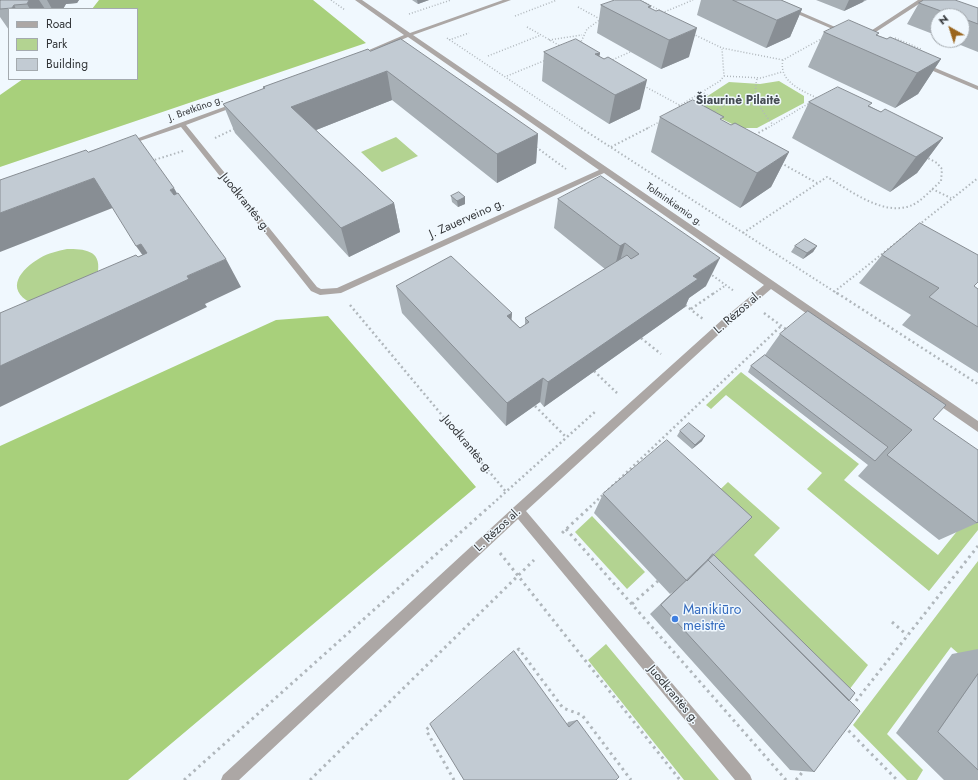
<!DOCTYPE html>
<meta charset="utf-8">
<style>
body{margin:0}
#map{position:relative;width:978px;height:780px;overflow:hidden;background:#f0f8fe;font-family:Jost,sans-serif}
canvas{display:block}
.legend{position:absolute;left:8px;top:8px;width:130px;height:72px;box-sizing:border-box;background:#f0f8fe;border:1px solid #a4aaaf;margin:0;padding:5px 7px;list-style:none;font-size:12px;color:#323538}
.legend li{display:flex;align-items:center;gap:8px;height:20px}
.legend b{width:20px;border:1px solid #a4aaaf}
.north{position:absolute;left:930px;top:8px;width:40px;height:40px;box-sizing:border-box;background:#f0f8fe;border:1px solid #a4aaaf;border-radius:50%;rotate:321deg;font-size:11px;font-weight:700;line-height:16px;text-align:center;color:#323538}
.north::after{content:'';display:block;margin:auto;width:14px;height:18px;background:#9a651d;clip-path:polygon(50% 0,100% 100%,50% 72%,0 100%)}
</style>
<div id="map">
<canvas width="978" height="780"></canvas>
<ul class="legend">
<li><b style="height:5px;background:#aca7a5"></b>Road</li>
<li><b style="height:11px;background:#b3d391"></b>Park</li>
<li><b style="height:11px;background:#c2cbd3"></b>Building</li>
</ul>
<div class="north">N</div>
</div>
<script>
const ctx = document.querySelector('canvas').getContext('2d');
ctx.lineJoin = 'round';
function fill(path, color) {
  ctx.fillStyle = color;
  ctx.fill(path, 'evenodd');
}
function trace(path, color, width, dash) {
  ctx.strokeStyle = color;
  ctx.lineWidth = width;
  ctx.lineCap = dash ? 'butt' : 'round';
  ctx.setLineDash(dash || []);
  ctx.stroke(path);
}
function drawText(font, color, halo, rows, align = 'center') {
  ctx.font = font + ' Jost,sans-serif';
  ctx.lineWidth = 3;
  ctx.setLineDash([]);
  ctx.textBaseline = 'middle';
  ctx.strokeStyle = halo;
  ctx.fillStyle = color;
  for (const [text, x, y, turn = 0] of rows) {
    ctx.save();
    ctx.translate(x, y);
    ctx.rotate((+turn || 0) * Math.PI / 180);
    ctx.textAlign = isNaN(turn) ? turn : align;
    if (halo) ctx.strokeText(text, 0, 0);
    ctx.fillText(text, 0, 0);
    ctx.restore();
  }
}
const green = new Path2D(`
 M779,81L804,96V103L757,128H740L694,105L729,82L760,84Z
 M396,137L418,156L382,172L361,152Z
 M67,249C84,249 101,250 98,271L31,303C4,289 21,269 40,258C48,253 58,251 67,249Z
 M741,372L859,464L844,480L938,555L978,505V530L929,591L807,489L822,473L726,395L711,409L706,405Z
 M728,482L780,528L754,555L868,665L849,690L712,557L735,534L704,505Z
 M592,516L645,572L627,589L575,532Z
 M978,561V671L951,647L887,734L923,770L917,780H907L853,725Z
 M606,644L719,780H684L588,660Z`);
const forest = new Path2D(`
 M99,0H313L366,43L0,167V95L23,79H137V9H92Z
 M328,316L476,487L128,780H0V446L276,320Z`);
const pathFar3 = new Path2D(`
 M331,0L345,10
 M640,0L663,12
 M578,7L600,19
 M662,13L693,0
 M409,14L451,0
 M515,16L557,0
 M527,27L562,47
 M693,34L722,48L783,60
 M447,38L583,129
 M895,38L921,49
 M449,40L469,33
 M549,40L582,35
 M580,44L587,29L601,19
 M488,56L541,35
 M610,61L630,52
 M507,76L546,60
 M724,76L761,78L782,72
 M757,79C752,98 762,111 773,125
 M644,86L683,107
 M701,92L718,100L759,106
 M819,99C803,91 778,82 783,60L821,39
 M679,106L720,81L724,76L722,49
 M712,113L730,102
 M234,129L236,128
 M646,129L661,121
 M766,129L811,102`);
const pathFar2 = new Path2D(`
 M581,128L838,294
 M755,135L767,128
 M215,138L236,128
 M536,147L566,169
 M611,147L648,128
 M151,161L183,151
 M781,163L817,183
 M932,189L951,198
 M743,233L827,177C850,190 882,216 910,206C921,202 932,189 941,181L942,169L937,163L926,157
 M709,273L734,291
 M834,292L978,178
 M713,294L726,285`);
const pathFar1 = new Path2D(`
 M837,293L978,384
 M350,305L507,493
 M685,305L703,319
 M691,309L714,293
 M764,313L787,330
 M641,338L661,354
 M594,371L617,393
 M535,406L566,437
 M489,507L596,411
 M590,507L781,326`);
const path = new Path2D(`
 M566,529L786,780
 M562,533L591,506
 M500,553L680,780
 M632,604L658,581
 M892,622L907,635
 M512,654L519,649L563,708L582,715L631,780
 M852,706L978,546
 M433,723L426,730L454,780
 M844,726L897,780
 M184,780L490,506
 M310,780L534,560
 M796,780L805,769`);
const minor = new Path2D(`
 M355,0H362L410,33L503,0H511L413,35L978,421V432L771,289L729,325L526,511L750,775L752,780H735L518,519L239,780H221L223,775L514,507L723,319L764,285L604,173L341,293L320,295L311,291L181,127L128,145L122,144L235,103H239V105L186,125L317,287L321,289L337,288L599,170L408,37L366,55H362V53L404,35Z
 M765,0H773L849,33L844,34Z
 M918,0H925L865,39L860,38Z
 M921,62L978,86V90L919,65L918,64Z`);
const wall = new Path2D(`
 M1,0H79L77,3L66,4L63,9H9V30L0,17V2Z
 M412,0H429L418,4Z
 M701,0H781L802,9L790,37L766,48L697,15Z
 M816,0H867L844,11Z
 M919,3L978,8V52L948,40H962V16H938V36L907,24Z
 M601,5L651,6L650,9L689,57L661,69L597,33Z
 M824,32L879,33L877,35L887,39L941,59L918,94L895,108L808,67Z
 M370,51L538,134L536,163L497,183L392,100L316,130L394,203L400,232L349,257L235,133L223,104L264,89L263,87Z
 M544,52L600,53L599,56L604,59L640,109L609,124L542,81Z
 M809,102L870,106L881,112L943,138L917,173L890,192L792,138Z
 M660,117L723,121L731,125L789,152L771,187L740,208L651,152Z
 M451,196L465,197V204L458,207L452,202Z
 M558,199L706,286L689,298L685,307L544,407L540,402L506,426L402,313L396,286L512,313L511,319L520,328L525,325V318L605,269L554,228Z
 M795,246H817L813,252L803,259L791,252Z
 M882,255L974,286L978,289V373L902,325L911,315L859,283Z
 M780,334L933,419L977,523L939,540L858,476L868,465L748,372L751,366L765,355Z
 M680,431L702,441L692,449L677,436Z
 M603,494L713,554L849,701L814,772L790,770L650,614L673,592L670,594L594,513Z
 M978,649V780H944L896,733L952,654Z
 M577,720L616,780H464L567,724L568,722Z`);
const shadedWall = new Path2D(`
 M29,0H39L45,9H30L27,4Z
 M47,0H79L77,3L66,4L63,9H52Z
 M417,0H429L418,4Z
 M849,0H864L863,2L844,11Z
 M14,5L16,9H12V8Z
 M802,9L790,37L766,48L777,20Z
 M697,28L689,57L661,69L669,40Z
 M600,53L595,81V54Z
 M941,59L918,94L895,108L917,73Z
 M387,71L392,100L301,136L291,107Z
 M647,80L640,109L609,124L615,95Z
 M538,134L536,163L497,183V154Z
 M943,138L917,173L890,192L916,157Z
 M789,152L771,187L740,208L757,173Z
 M94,178L115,207L0,252V213Z
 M174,188L191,218L170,190Z
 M465,197V204L458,207L457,201Z
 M394,203L400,232L349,257L341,228Z
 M625,243L617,272L613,274L620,246Z
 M141,244L161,272L156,274L136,246Z
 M817,246L813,252L803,259L807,253Z
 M720,258L706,286L689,298L685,307L544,407L548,382L693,276Z
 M226,259L241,287L205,304L207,307L0,407V366L187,276Z
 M512,313L510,340L507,316Z
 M543,378L540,402L506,426L507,403Z
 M705,436L702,441L692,449L695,445Z`);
const building = new Path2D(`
 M1,0H29L27,4L14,5L12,8L0,9V2Z
 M615,0H640L651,6L648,7L656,11L659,10L697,28L669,40L601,5Z
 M733,0H781L802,9L777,20Z
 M924,0H955L978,8V24L962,18V16H955L919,3Z
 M849,20L879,33L876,35L887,39L890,37L941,59L917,73L824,32Z
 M401,39L538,134L497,154L387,71L291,107L394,203L341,228L223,104L265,88L263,87L368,49L370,51Z
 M576,39L600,53L595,54L604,59L608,57L647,80L615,95L544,52Z
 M838,87L872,103L868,106L881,112L885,109L943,138L916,157L809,102Z
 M693,100L724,117L720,119L731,125L735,123L789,152L757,173L660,117Z
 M136,135L174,188L170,190L174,195L178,193L226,259L187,276L189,279L0,366V313L136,255L138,257L147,253L141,244L136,246L94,178L0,213V180L86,150L88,152Z
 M601,176L720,258L693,276L698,279L548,382L543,378L507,403L396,286L451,256L512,313L507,316L520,328L529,322L525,318L627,255L631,259L639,254L625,243L620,246L558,199Z
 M459,192L465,197L457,201L451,196Z
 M920,223L978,255V282L974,286L978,289V327L929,297L939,288L882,255Z
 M805,239L817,246L807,253L795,246Z
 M808,311L946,405L933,419L978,450V522L977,523L887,455L912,430L780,334Z
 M765,355L888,447L875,461L751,366Z
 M689,423L705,436L695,445L680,431Z
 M667,440L752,517L687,581L603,494Z
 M713,554L855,693L849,701L708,560Z
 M708,560L860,711L814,772L661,605Z
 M514,651L569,727L577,720L619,777L616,780H464L430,724Z
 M978,674V770L938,732Z`);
const markers = [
 [675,619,4,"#3f7fe0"]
];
const farStreetnames = [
 ["J. Bretkūno g.",196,109,-20],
 ["Tolminkiemio g.",674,205,35]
];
const farQuarternames = [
 ["Šiaurinė Pilaitė",738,101]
];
const streetNames = [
 ["Juodkrantės g.",245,203,51],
 ["J. Zauerveino g.",467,219,-24],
 ["L. Rėzos al.",738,313,-41],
 ["Juodkrantės g.",467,445,50],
 ["L. Rėzos al.",498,530,-43],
 ["Juodkrantės g.",673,695,50]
];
const nearShopnames = [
 ["Manikiūro",683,611],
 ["meistrė",683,627]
];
fill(green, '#b3d391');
fill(forest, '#a8d07b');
trace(pathFar3, '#b0b7bc', 1.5, [1, 2]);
trace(pathFar2, '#b0b7bc', 2, [1.5, 2.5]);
trace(pathFar1, '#b0b7bc', 2.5, [2, 3]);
trace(path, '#b0b7bc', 3, [2.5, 4]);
fill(minor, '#aca7a5');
fill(wall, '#a7afb5');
fill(shadedWall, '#888e94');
fill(building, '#c2cbd3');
trace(building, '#888e94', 1);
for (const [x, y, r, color] of markers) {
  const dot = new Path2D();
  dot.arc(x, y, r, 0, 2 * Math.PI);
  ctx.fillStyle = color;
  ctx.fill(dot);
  trace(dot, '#f0f8fe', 1.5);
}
drawText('10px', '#323538', '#f0f8fe', farStreetnames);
drawText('bold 12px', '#454c53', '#f0f8fe', farQuarternames);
drawText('12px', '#323538', '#f0f8fe', streetNames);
drawText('14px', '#366cbe', '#f0f8fe', nearShopnames, 'left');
</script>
